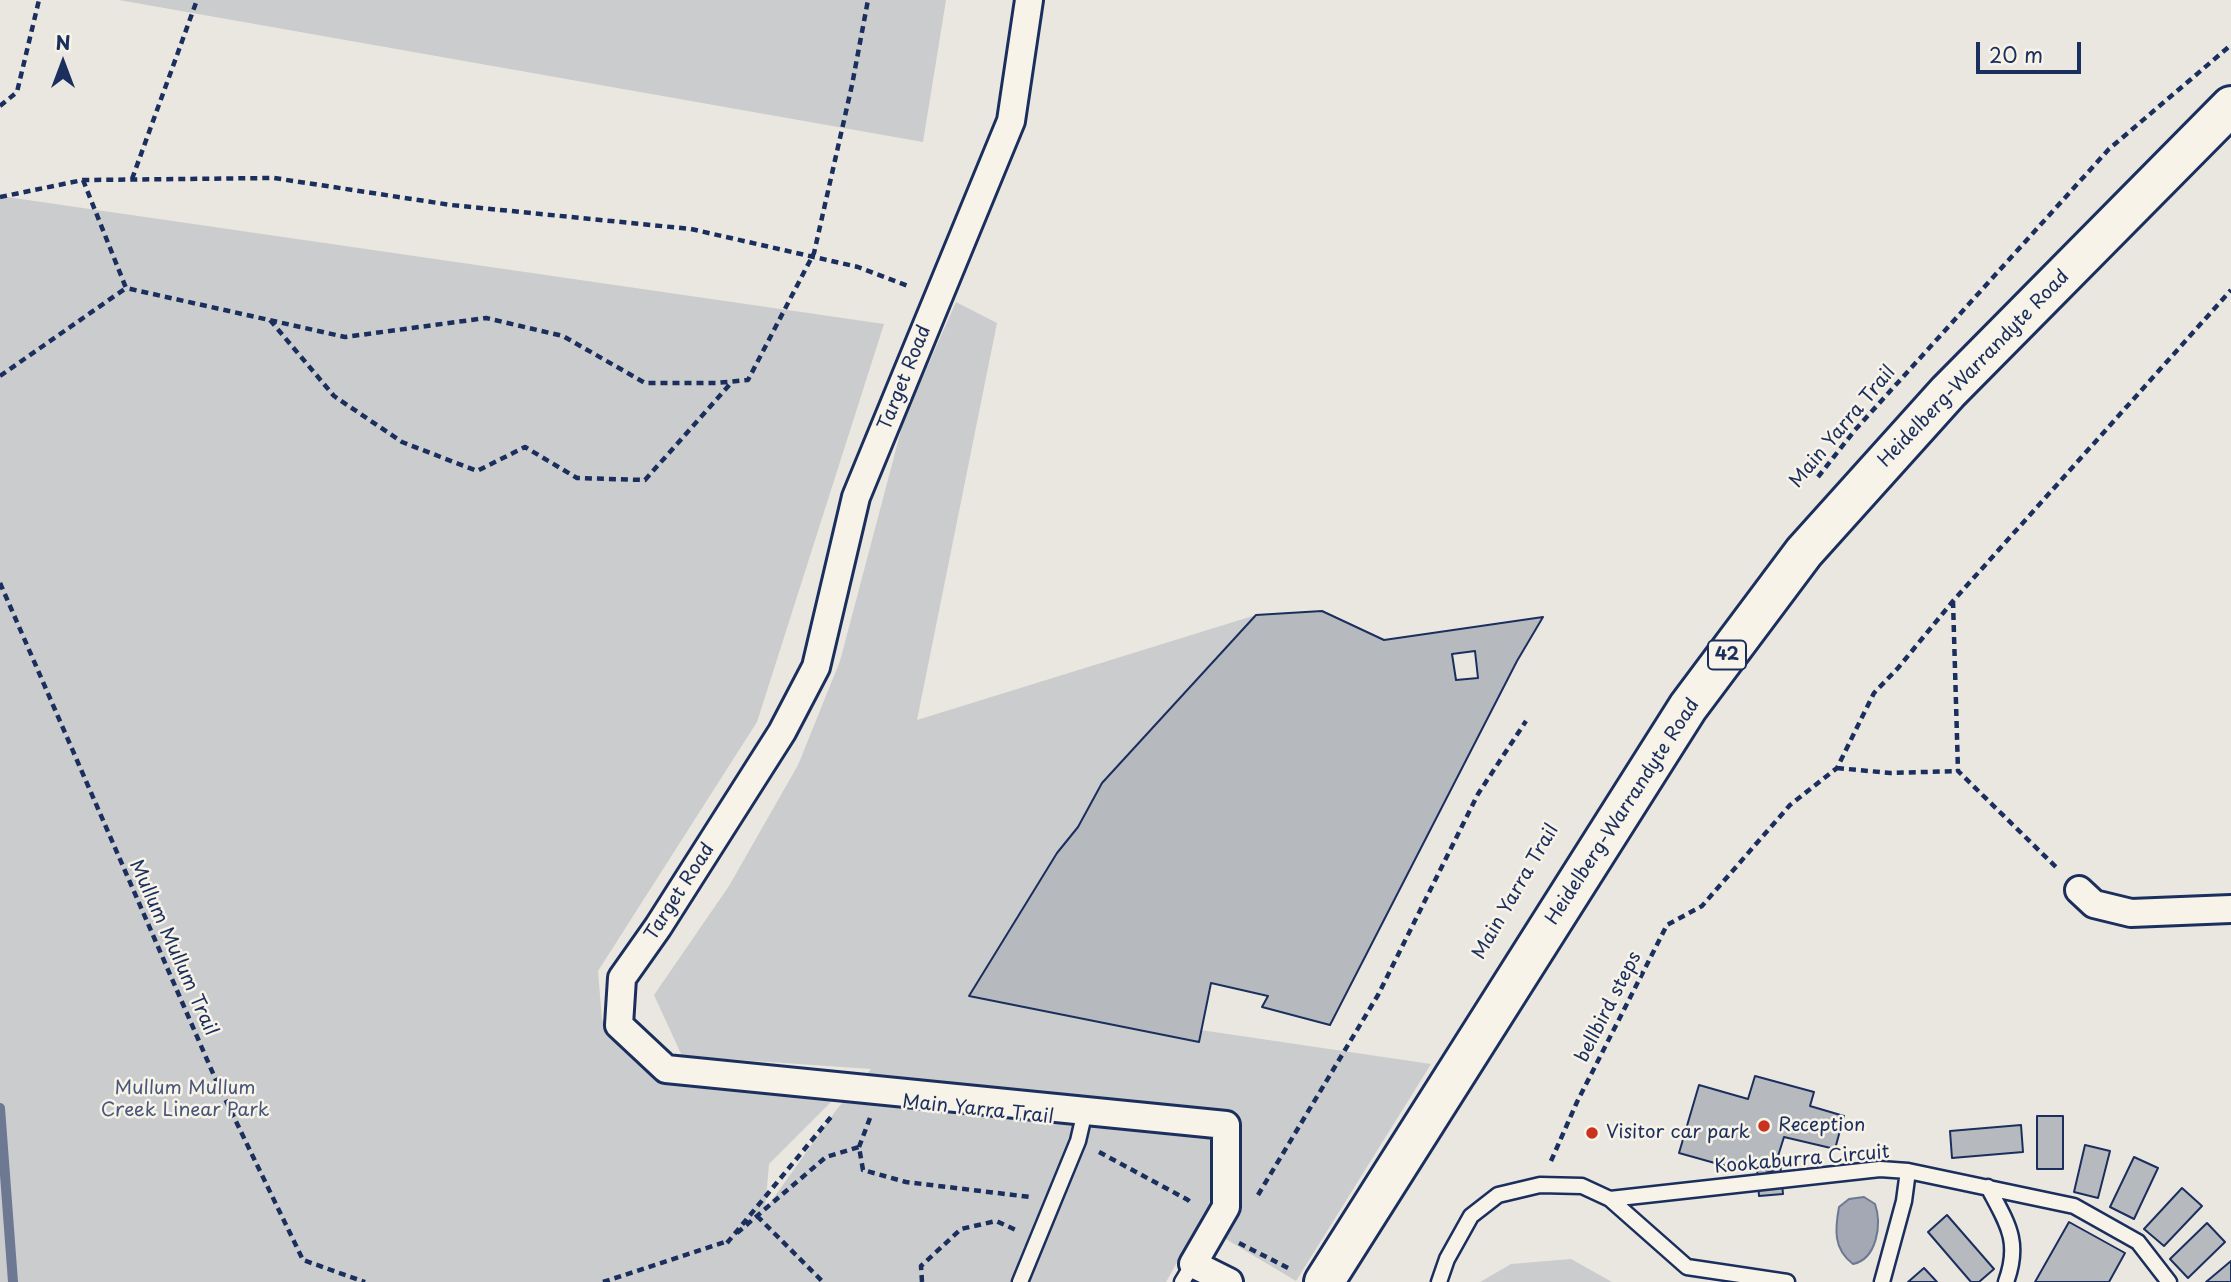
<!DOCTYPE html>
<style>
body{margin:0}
#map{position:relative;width:2231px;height:1282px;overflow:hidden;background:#eae7e0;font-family:"Playpen Sans",sans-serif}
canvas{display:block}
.north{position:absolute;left:28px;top:28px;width:70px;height:70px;-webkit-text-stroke:5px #f7f3e8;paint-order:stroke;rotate:0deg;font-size:19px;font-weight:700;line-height:28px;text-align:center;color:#1b2f5e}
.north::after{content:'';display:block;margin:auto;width:24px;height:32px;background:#1b2f5e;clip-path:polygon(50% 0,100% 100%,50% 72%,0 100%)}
.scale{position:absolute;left:1976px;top:42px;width:105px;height:32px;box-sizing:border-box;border:4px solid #1b2f5e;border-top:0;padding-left:9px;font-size:21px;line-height:24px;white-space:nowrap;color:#1b2f5e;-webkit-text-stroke:5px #f7f3e8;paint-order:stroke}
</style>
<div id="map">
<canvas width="2231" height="1282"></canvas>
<div class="north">N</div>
<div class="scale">20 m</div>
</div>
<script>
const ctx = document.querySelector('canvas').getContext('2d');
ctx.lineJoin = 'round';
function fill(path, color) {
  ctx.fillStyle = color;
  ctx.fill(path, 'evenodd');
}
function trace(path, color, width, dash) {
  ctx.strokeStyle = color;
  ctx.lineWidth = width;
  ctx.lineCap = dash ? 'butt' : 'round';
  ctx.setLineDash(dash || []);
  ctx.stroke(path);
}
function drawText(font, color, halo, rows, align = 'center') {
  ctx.font = font + ' "Playpen Sans",sans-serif';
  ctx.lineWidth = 5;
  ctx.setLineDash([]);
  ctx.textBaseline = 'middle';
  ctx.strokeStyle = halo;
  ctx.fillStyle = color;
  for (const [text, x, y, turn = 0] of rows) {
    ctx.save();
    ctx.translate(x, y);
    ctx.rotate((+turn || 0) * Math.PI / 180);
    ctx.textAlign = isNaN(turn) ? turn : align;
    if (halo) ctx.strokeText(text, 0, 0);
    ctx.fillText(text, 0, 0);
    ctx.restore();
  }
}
const green = new Path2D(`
 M119,0H946L923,142Z
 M0,196L884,324L757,722L598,971L602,1020L658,1079L835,1098L769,1164L765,1210L837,1109L871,1069L682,1056L654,995L729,886L798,765L840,661L904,419L956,302L997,323L917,720L1256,615L1102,783L1078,827L970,996L1431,1064L1296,1281L1199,1223L1166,1282H0Z
 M1571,1259L1612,1282H1480L1511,1264Z`);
const water = new Path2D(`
 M1864,1197L1875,1204C1882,1224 1877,1259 1853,1264C1833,1249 1835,1229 1839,1207L1849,1199Z`);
const stream = new Path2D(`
 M0,1108L13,1282`);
const building = new Path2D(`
 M1322,611L1384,640L1543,617L1517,661L1330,1025L1262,1007L1268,996L1211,983L1199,1042L969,996L1057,853L1078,827L1102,783L1256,615Z
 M1475,651L1478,678L1456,680L1452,654Z
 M1755,1076L1814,1092L1810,1106L1844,1116L1835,1149L1784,1137L1773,1172L1730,1160L1729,1167L1679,1153L1699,1085L1748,1099Z
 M2037,1116H2063V1169H2037Z
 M2021,1125L2023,1152L1952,1158L1950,1131Z
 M2085,1145L2110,1151L2098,1198L2074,1192Z
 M2134,1157L2158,1168L2134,1219L2110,1207Z
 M1776,1162H1780L1783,1194L1759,1196L1757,1168L1773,1172Z
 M2182,1188L2202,1206L2164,1246L2144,1229Z
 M1947,1215L1994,1269L1979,1282H1971L1928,1232Z
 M2069,1222L2125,1253L2109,1282H2035Z
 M2207,1223L2225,1242L2188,1278L2170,1259Z
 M2231,1261V1282H2206Z
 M1924,1268L1937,1282H1908Z`);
const path = new Path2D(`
 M0,106L17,92L39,0
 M132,179L197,0
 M83,180L126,288L345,337L486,318L563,336L645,383H716L748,380L814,253L852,85L868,0
 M0,197L83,180L274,178L451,205L691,229L858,267L911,287
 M270,320L334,396L402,442L477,471L525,447L577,478L645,480L732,382
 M0,376L126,288
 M1818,477L1855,430L2109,149L2231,45
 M0,583L215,1078L303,1260L365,1282
 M1953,601L1958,771L2059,870
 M1837,768L1890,773L1958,771
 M859,1147L870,1118
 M1099,1152L1188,1200L1192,1204
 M1551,1161L1577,1102L1667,925L1702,906L1790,805L1837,768L1874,693L1898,668L1953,601L2231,290
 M1258,1195L1378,995L1478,794L1526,721
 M757,1216L823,1282
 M737,1233L826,1157L859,1147L863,1170L906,1182L1030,1197
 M727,1243L831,1117
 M1239,1243L1290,1269
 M603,1282L728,1241
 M922,1282L921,1266L961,1229L996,1221L1016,1230`);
const service = new Path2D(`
 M1988,1187C2007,1223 2021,1241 2006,1282
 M1610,1199L1880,1169L1908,1171L2074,1206L2138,1242L2169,1282
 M1020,1282L1078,1141L1085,1111
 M1182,1282L1193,1264
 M1439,1282L1447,1259L1471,1216L1498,1195L1540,1185L1582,1186L1610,1199L1687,1267L1787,1282
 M1882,1282L1904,1201L1908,1171`);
const minor = new Path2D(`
 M1029,0L1011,121L856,497L816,667L782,732L658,927L622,978L619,1025L666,1069L1226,1125V1207L1193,1264L1229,1282
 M2079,890L2094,904L2131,913L2231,909`);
const primary = new Path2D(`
 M1324,1282L1688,707L1804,552L1948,392L2231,106`);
const markers = [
 [1764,1126,7,"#c8321e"],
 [1592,1133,7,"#c8321e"]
];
const shields = [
 [1727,655,38]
];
const shieldNames = [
 ["42",1727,655]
];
const streetNames = [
 ["Heidelberg-Warrandyte Road",1974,369,-46],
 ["Target Road",905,378,-68],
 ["Main Yarra Trail",1843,427,-50],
 ["Heidelberg-Warrandyte Road",1623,812,-57],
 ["Target Road",680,892,-57],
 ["Main Yarra Trail",1516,892,-60],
 ["Mullum Mullum Trail",173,948,66],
 ["bellbird steps",1609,1007,-63],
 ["Main Yarra Trail",978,1110,6],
 ["Kookaburra Circuit",1802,1160,-5]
];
const parkNames = [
 ["Mullum Mullum",185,1089],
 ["Creek Linear Park",185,1111]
];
const poiNames = [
 ["Reception",1778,1126],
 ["Visitor car park",1606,1133]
];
fill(green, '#cbcccd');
fill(water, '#a3a8b4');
trace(water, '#6d7892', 2);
trace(stream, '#6d7892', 10);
fill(building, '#b6babf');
trace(building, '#1b2f5e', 2);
trace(service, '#1b2f5e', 19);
trace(minor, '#1b2f5e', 32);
trace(primary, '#1b2f5e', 44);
trace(path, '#1b2f5e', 4.5, [7, 5]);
trace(service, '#f7f3e8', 14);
trace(minor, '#f7f3e8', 26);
trace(primary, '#f7f3e8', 38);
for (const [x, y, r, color] of markers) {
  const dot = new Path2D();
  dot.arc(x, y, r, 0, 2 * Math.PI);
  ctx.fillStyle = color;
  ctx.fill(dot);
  trace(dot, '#f7f3e8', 2.5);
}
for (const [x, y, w] of shields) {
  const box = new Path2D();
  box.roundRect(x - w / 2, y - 14.5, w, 29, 5);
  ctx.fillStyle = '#f7f3e8';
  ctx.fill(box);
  trace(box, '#1b2f5e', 2);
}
drawText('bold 18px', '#1b2f5e', null, shieldNames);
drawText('19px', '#1b2f5e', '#f7f3e8', streetNames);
drawText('19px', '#47567a', '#f7f3e8', parkNames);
drawText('19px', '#1b2f5e', '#f7f3e8', poiNames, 'left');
</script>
